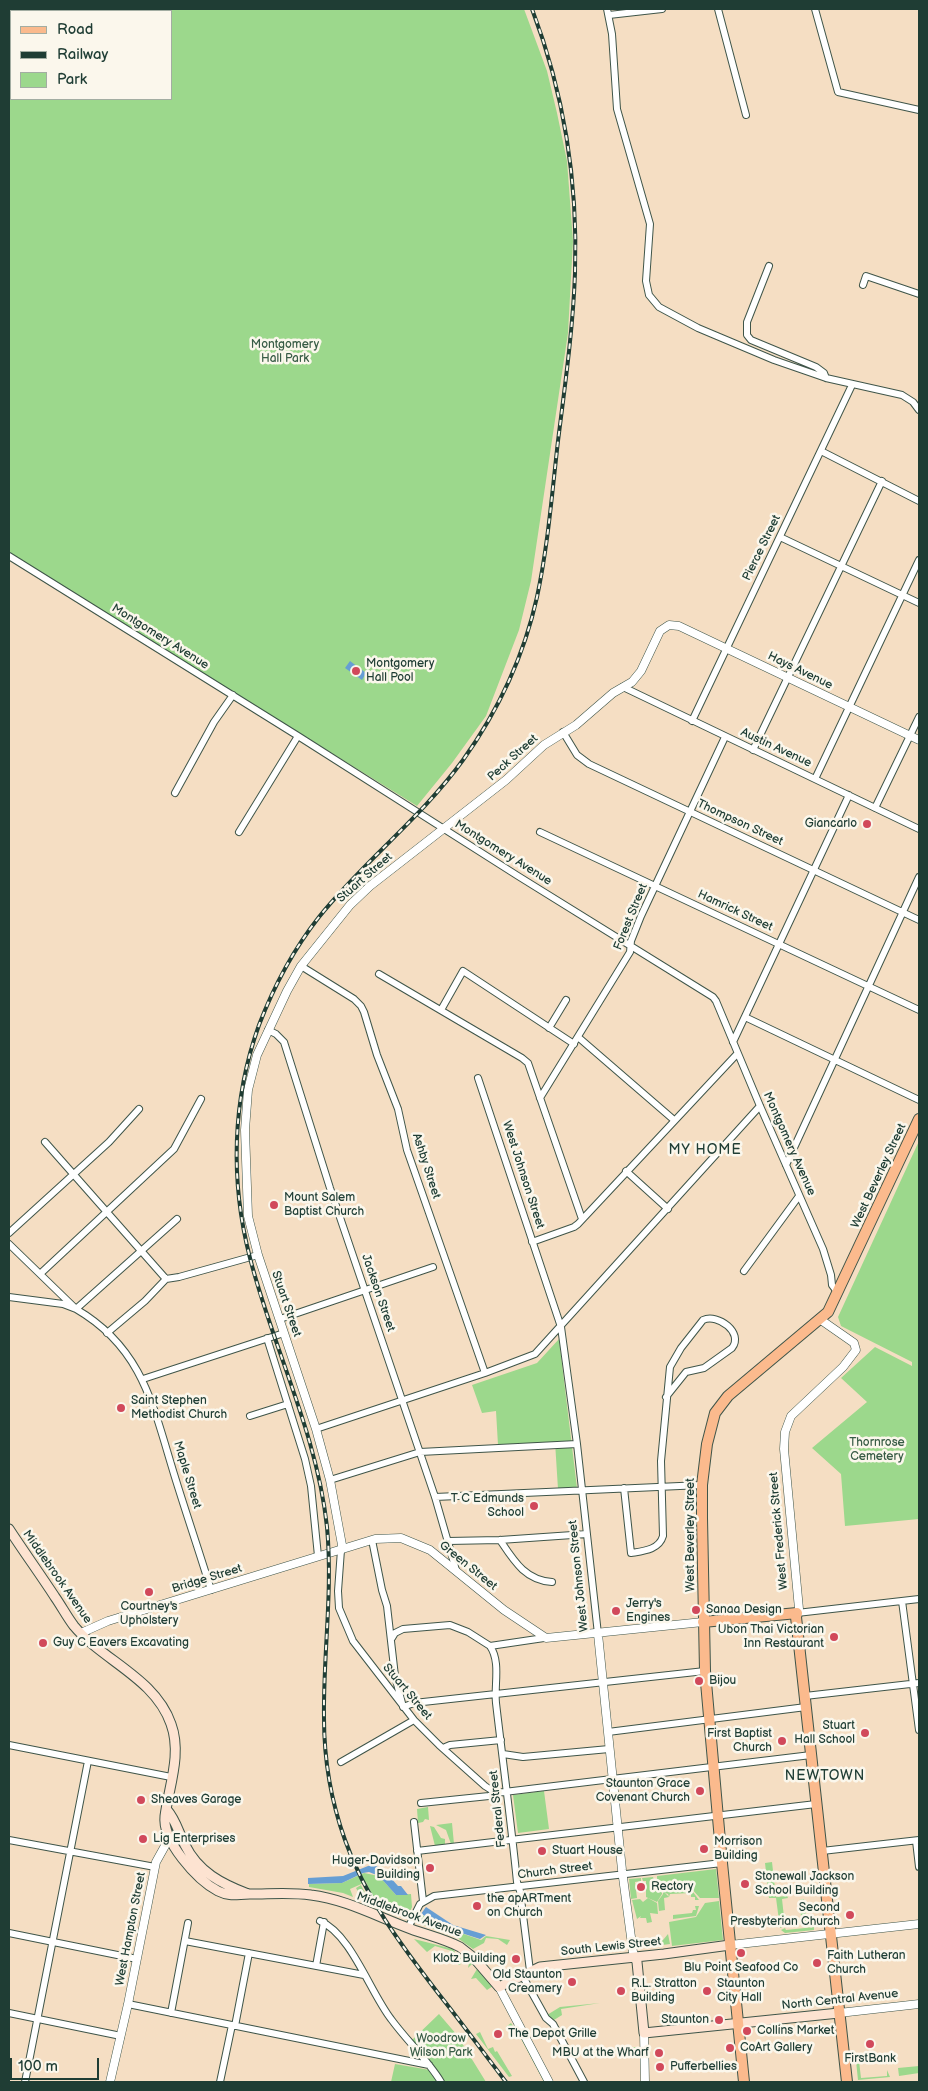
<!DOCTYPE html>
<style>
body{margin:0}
#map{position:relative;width:928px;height:2091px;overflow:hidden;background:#f5dec3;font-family:"Balsamiq Sans",sans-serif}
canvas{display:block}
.frame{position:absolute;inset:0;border:10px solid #1f3d34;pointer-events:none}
.legend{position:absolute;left:10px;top:10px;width:162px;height:90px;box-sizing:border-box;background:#fbf7ec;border:1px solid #a3ada2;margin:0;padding:6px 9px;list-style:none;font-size:15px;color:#1f3d34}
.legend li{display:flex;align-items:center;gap:10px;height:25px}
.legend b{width:25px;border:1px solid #a3ada2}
.scale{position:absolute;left:10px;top:2058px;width:89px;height:22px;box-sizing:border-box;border:2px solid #1f3d34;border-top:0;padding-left:6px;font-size:15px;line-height:18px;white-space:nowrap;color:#1f3d34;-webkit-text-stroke:4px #fbf7ec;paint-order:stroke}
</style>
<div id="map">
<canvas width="928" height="2091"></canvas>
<div class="frame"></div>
<ul class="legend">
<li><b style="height:6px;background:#fbba8d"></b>Road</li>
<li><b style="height:6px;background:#1f3d34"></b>Railway</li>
<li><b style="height:14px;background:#9cd88c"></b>Park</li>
</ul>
<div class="scale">100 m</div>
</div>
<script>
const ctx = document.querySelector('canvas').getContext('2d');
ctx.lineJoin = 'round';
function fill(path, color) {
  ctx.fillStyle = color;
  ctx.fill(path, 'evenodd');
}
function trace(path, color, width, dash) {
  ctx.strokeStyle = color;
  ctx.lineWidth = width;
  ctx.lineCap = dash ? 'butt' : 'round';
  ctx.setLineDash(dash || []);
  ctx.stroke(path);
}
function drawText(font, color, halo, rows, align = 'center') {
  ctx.font = font + ' "Balsamiq Sans",sans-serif';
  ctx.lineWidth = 5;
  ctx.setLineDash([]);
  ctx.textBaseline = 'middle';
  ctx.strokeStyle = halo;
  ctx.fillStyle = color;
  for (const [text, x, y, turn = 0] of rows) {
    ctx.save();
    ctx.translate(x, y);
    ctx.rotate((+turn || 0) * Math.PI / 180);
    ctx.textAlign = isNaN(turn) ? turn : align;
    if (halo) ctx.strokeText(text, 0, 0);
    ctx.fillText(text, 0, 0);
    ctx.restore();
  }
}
const green = new Path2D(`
 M9,9H524L547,71L557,113L567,161L573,241L568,333L531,581L519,630L486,716L452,763L417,806L9,553ZM11,11H171V99H11Z
 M919,1141V1519L845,1526L841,1474L812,1448L867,1402L841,1378L875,1347L912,1366V1362L841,1326L838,1317Z
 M559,1339L577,1488L558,1489L555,1442L498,1445L496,1411L482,1413L472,1385L537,1363Z
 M544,1791L549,1829L518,1833L513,1795Z
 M428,1807L429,1820L425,1819L423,1822L418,1823L417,1809Z
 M452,1823L454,1844H451L446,1830L436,1825Z
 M430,1826L434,1827L441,1838L445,1839V1845L435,1846Z
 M772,1862L776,1897L787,1896L788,1898L782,1899L785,1926L780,1928L776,1898H769L765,1863Z
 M716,1869L719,1898H700L690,1887L661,1889L657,1886V1876Z
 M364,1873L379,1876L396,1895L411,1894L412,1907L408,1916L403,1918L398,1914L378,1907L366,1882L350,1889L353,1897L343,1893L309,1887V1884L342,1883Z
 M653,1877L657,1888L662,1890V1894L657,1902L646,1897V1881H643L642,1878Z
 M641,1878V1881L635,1882L637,1898L631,1899L629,1879Z
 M361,1885L370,1903L363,1901L356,1888Z
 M690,1888L699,1900H695V1897H691V1893L670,1894L669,1897L668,1894L665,1893L669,1897L664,1898L665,1910L659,1911L658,1901L663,1894V1890Z
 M648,1898L657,1903L658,1914L650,1913L652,1922L647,1923L646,1918H640L641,1916L637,1919L632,1900L640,1899L643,1902Z
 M804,1899L807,1923L802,1924L799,1900Z
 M719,1901L723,1940L672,1946L669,1922L696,1917L705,1903Z
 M695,1906H699L696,1916L673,1919V1915L692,1913L693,1910H696Z
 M420,1914L452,1930L481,1940L486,1936L510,1940L507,1945L498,1939L486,1938L484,1943L473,1949L456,1937L421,1924L418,1919Z
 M814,1927V1930L785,1933L781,1930L785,1928L786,1930Z
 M668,1934L670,1944L646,1947L654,1945V1941L663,1940Z
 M414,1939L453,1949L455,1952L452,1961L449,1960L452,1951L435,1946L427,1952Z
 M466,1956L493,1986L487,1990L476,1978L471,1979L477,1969L472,1964L468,1968L469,1963L462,1960L460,1965H458L461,1957Z
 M600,2003L561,2009L562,2015L554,2020L547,2015L560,2007Z
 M439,2014L457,2035L486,2082H391L395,2064L436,2071L412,2040Z
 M511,2023L513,2026L515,2025L546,2082H544L518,2033L513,2035L508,2030L513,2033L515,2032L509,2026L507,2028L506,2027Z
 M480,2032L488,2049L493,2047L495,2052L497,2051L512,2076L509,2077L476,2034Z
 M636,2047L639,2049L638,2058L636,2055H631L630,2050L612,2052V2050Z
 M856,2061H859L861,2078L887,2076V2070L890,2077L858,2080Z
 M919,2066V2073L899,2076L898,2068Z`);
const water = new Path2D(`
 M350,661L366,673L362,680L345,668Z
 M373,1865L382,1868L398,1886H401L408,1895H396L379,1876L369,1872L363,1873L342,1883L308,1884V1878L343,1876L368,1866Z
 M426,1907L453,1925L486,1935L480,1939L452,1930L421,1914Z`);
const minor = new Path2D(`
 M607,9L612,34L617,109L650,224L646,281L649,295L659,307L698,328L774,360L826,378L902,395L913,402L919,410
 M718,9L746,115
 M815,9L838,92L919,110
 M609,15L662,9
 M769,266L747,322V335L751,340L816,367L824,373L826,378
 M863,285L866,276L919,294
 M821,451L919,501
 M780,537L919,603
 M9,556L298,736L518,876L713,997L716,1001L760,1106L823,1249L831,1275L832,1285L838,1293
 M623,687L919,829
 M692,721L852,385
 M563,732L577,755L589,764L919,920
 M753,750L882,481
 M815,779L919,560
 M175,793L214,722L233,695
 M875,808L919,717
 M239,832L298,736
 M540,832L919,1010
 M301,966L354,999L361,1006L364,1012L377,1055L398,1109L407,1150L485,1373
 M379,974L522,1058L528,1063L582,1219
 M441,1010L463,971L574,1044
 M745,1017L919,1100
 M549,1028L566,1000
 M268,1030L276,1034L284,1042L330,1188L435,1497L456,1570
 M578,1037L674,1120
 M733,1042L849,795
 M478,1078L561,1327L577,1444L598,1634
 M540,1098L630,952L631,941L641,916L725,737
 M45,1142L166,1279
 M786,1165L919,877
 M626,1171L668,1209
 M9,1233L109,1142L139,1109
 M532,1242L574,1227L578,1224L737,1054
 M9,1244L76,1309C143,1348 153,1406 174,1474C186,1513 199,1551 211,1590
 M744,1271L799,1196
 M40,1274L174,1149L201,1099
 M9,1297L63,1304L76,1309L177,1219
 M280,1319L433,1267
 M107,1333L145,1301L166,1279L179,1277L258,1255
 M267,1338L305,1459L311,1486L318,1556
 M143,1379L284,1333
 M250,1416L288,1404
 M316,1429L485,1373L535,1354L760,1106
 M330,1480L420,1452L577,1444
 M624,1488L631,1553C643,1551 659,1550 663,1536L661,1461L670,1367L681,1348L703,1320C718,1313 744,1333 732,1348L704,1368L686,1372L666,1397
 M435,1497L702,1485
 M372,1540L382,1590L387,1606L395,1676L403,1707L414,1703L705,1671
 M500,1540C514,1561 525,1580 552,1582
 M448,1541L500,1540L587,1534
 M341,1550L338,1591L339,1608L353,1641L414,1720L439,1745L485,1786L496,1793
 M902,1601L919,1730
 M797,1613L919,1599
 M392,1638L395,1633L403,1629L450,1625L468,1632L490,1646L544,1638
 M490,1646C501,1662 494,1685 496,1703C503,1763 511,1822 517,1882L520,1891L530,1971
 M805,1696L919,1683
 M608,1732L806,1707
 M9,1745L171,1777
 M443,1748L450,1745L501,1740
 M503,1754L523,1757L609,1749
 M341,1762L414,1720
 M421,1803L489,1796L496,1793L811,1755
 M414,1822L423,1901
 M9,1840L155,1867
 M916,1841L919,1867
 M417,1851L816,1804
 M822,1851L919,1840
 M320,1921C351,1934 370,1992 391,2019C407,2041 427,2059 441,2082
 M408,1928L420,1904L434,1896L722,1863
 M9,1933L137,1959
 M185,1941L364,1975
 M316,1966L324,1922
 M522,1975L546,2018L553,2024L584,2082
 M128,2004L429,2065
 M9,2013L121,2036
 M171,2013L188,1923
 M235,2026L249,1953
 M25,2082L88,1761
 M220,2082L232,2025`);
const tertiary = new Path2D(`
 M341,1550L342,1545L330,1480L316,1429L258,1255L248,1216L245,1130L248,1090L257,1055L287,991L301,966L350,905L370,886L506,780L544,745L576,725L613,693L632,682L641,671L660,631L669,625L679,626L919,740
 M797,1613L799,1609L784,1449L785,1432L791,1416L843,1367L856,1350L854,1343L821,1320
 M81,1633L108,1621L375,1539L401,1538L430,1550L504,1610L546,1638L703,1622
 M598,1634L622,1870L633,1952L635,1957
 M730,1945L919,1924
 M499,1987L549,2082
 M839,2013L919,2004
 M644,2033L645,2082
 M110,2082L128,2004L156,1862L166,1844L180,1837`);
const secondary = new Path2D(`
 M9,1529C24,1552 40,1574 55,1597C62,1607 67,1617 74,1626C103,1661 155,1678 171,1724C182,1754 169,1786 165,1816C162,1841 197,1880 218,1891C230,1897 237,1894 250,1894C270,1894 291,1892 311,1895C345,1899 378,1917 411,1929C427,1935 445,1939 460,1947L474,1958L499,1987L540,1967L664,1954L730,1945
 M167,1810C176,1820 179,1834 185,1845C198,1872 222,1884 248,1894
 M635,1957L637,1962L644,2033L839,2013`);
const primary = new Path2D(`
 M703,1622L797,1613L796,1617L847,2082
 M744,2082L722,1863L705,1671L702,1518V1485L707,1444L715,1413L728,1396L828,1312L919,1119`);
const rail = new Path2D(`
 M506,2082C483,2052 461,2022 438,1993C401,1945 365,1897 345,1840C331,1801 324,1759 324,1718C323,1655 333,1591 327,1527C317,1433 273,1348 250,1258C230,1181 232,1100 259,1025C274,986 293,950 319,917C363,862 421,818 463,760C498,711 524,656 537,597C548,546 552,493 558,441C565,385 573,329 575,273C578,183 564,93 532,9`);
const markers = [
 [356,671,5,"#d1495b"],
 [867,824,5,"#d1495b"],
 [274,1205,5,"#d1495b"],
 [121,1408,5,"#d1495b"],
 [534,1506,5,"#d1495b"],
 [149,1592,5,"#d1495b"],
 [696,1610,5,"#d1495b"],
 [616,1611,5,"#d1495b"],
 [834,1637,5,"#d1495b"],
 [43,1643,5,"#d1495b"],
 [699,1681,5,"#d1495b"],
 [865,1733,5,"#d1495b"],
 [782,1741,5,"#d1495b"],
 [700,1791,5,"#d1495b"],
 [141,1800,5,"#d1495b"],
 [143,1839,5,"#d1495b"],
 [704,1849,5,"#d1495b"],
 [542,1851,5,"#d1495b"],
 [430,1868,5,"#d1495b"],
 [745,1884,5,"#d1495b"],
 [641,1887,5,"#d1495b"],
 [477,1906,5,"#d1495b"],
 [850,1915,5,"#d1495b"],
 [741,1953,5,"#d1495b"],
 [516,1959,5,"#d1495b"],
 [817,1963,5,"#d1495b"],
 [572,1982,5,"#d1495b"],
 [621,1991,5,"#d1495b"],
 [707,1991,5,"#d1495b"],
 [719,2020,5,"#d1495b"],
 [747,2031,5,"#d1495b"],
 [498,2034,5,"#d1495b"],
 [870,2044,5,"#d1495b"],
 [730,2048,5,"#d1495b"],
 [659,2053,5,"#d1495b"],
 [660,2067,5,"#d1495b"]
];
const parkNames = [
 ["Montgomery",285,345],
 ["Hall Park",285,359],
 ["Thornrose",877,1443],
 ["Cemetery",877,1457],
 ["Woodrow",441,2039],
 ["Wilson Park",441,2053]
];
const streetNames = [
 ["Pierce Street",762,548,-64],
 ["Montgomery Avenue",160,637,32],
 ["Hays Avenue",800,671,26],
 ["Austin Avenue",776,748,25],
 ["Peck Street",513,758,-42],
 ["Thompson Street",740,823,25],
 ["Montgomery Avenue",503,853,32],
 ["Stuart Street",365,878,-41],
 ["Hamrick Street",735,911,25],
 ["Forest Street",631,917,-68],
 ["Montgomery Avenue",789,1144,66],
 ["Ashby Street",426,1166,72],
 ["West Johnson Street",523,1175,72],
 ["West Beverley Street",879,1176,-65],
 ["Jackson Street",378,1293,71],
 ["Stuart Street",286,1304,71],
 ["Maple Street",187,1475,73],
 ["West Frederick Street",779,1531,-95],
 ["West Beverley Street",691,1535,-90],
 ["Green Street",468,1566,39],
 ["West Johnson Street",579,1576,-96],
 ["Middlebrook Avenue",57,1577,55],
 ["Bridge Street",207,1579,-17],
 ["Stuart Street",407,1692,50],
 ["Federal Street",498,1809,-96],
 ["Church Street",555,1871,-7],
 ["Middlebrook Avenue",409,1915,20],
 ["West Hampton Street",131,1929,-79],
 ["South Lewis Street",611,1947,-6],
 ["North Central Avenue",840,2000,-6]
];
const poiNames = [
 ["Montgomery",366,664],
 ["Hall Pool",366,678],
 ["Giancarlo",857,824,"right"],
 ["Mount Salem",284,1198],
 ["Baptist Church",284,1212],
 ["Saint Stephen",131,1401],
 ["Methodist Church",131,1415],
 ["T C Edmunds",524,1499,"right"],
 ["School",524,1513,"right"],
 ["Jerry's",626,1604],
 ["Engines",626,1618],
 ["Courtney's",149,1607,"center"],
 ["Upholstery",149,1621,"center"],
 ["Sanaa Design",706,1610],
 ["Ubon Thai Victorian",824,1630,"right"],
 ["Inn Restaurant",824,1644,"right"],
 ["Guy C Eavers Excavating",53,1643],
 ["Bijou",709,1681],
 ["Stuart",855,1726,"right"],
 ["Hall School",855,1740,"right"],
 ["First Baptist",772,1734,"right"],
 ["Church",772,1748,"right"],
 ["Staunton Grace",690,1784,"right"],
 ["Covenant Church",690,1798,"right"],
 ["Sheaves Garage",151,1800],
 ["Lig Enterprises",153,1839],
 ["Morrison",714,1842],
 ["Building",714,1856],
 ["Stuart House",552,1851],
 ["Huger-Davidson",420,1861,"right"],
 ["Building",420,1875,"right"],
 ["Stonewall Jackson",755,1877],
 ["School Building",755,1891],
 ["Rectory",651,1887],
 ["the apARTment",487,1899],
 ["on Church",487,1913],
 ["Second",840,1908,"right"],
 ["Presbyterian Church",840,1922,"right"],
 ["Faith Lutheran",827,1956],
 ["Church",827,1970],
 ["Klotz Building",506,1959,"right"],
 ["Blu Point Seafood Co",741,1968,"center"],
 ["Old Staunton",562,1975,"right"],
 ["Creamery",562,1989,"right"],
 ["R.L. Stratton",631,1984],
 ["Building",631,1998],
 ["Staunton",717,1984],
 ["City Hall",717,1998],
 ["Staunton",709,2020,"right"],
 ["Collins Market",757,2031],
 ["The Depot Grille",508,2034],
 ["CoArt Gallery",740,2048],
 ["MBU at the Wharf",649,2053,"right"],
 ["FirstBank",870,2059,"center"],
 ["Pufferbellies",670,2067]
];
const neighbourhoodNames = [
 ["MY HOME",705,1150],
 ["NEWTOWN",825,1776]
];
fill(green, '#9cd88c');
fill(water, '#669ed4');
trace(minor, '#3f5549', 8);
trace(tertiary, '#3f5549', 9);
trace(secondary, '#3f5549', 11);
trace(primary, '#3f5549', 12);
trace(minor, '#fff', 6);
trace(tertiary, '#fff', 8);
trace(secondary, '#fde3d1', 9);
trace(primary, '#fbba8d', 10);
trace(rail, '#1f3d34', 4);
trace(rail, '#fbf7ec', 2, [5.5]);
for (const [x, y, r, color] of markers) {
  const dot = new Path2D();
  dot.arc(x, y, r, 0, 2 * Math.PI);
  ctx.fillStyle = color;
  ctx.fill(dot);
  trace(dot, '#fbf7ec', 2);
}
drawText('12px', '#385c46', '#fbf7ec', parkNames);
drawText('12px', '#1f3d34', '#fbf7ec', streetNames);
drawText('12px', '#1f3d34', '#fbf7ec', poiNames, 'left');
ctx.letterSpacing = '1px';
drawText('14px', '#1f3d34', '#fbf7ec', neighbourhoodNames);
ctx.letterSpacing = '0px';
</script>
